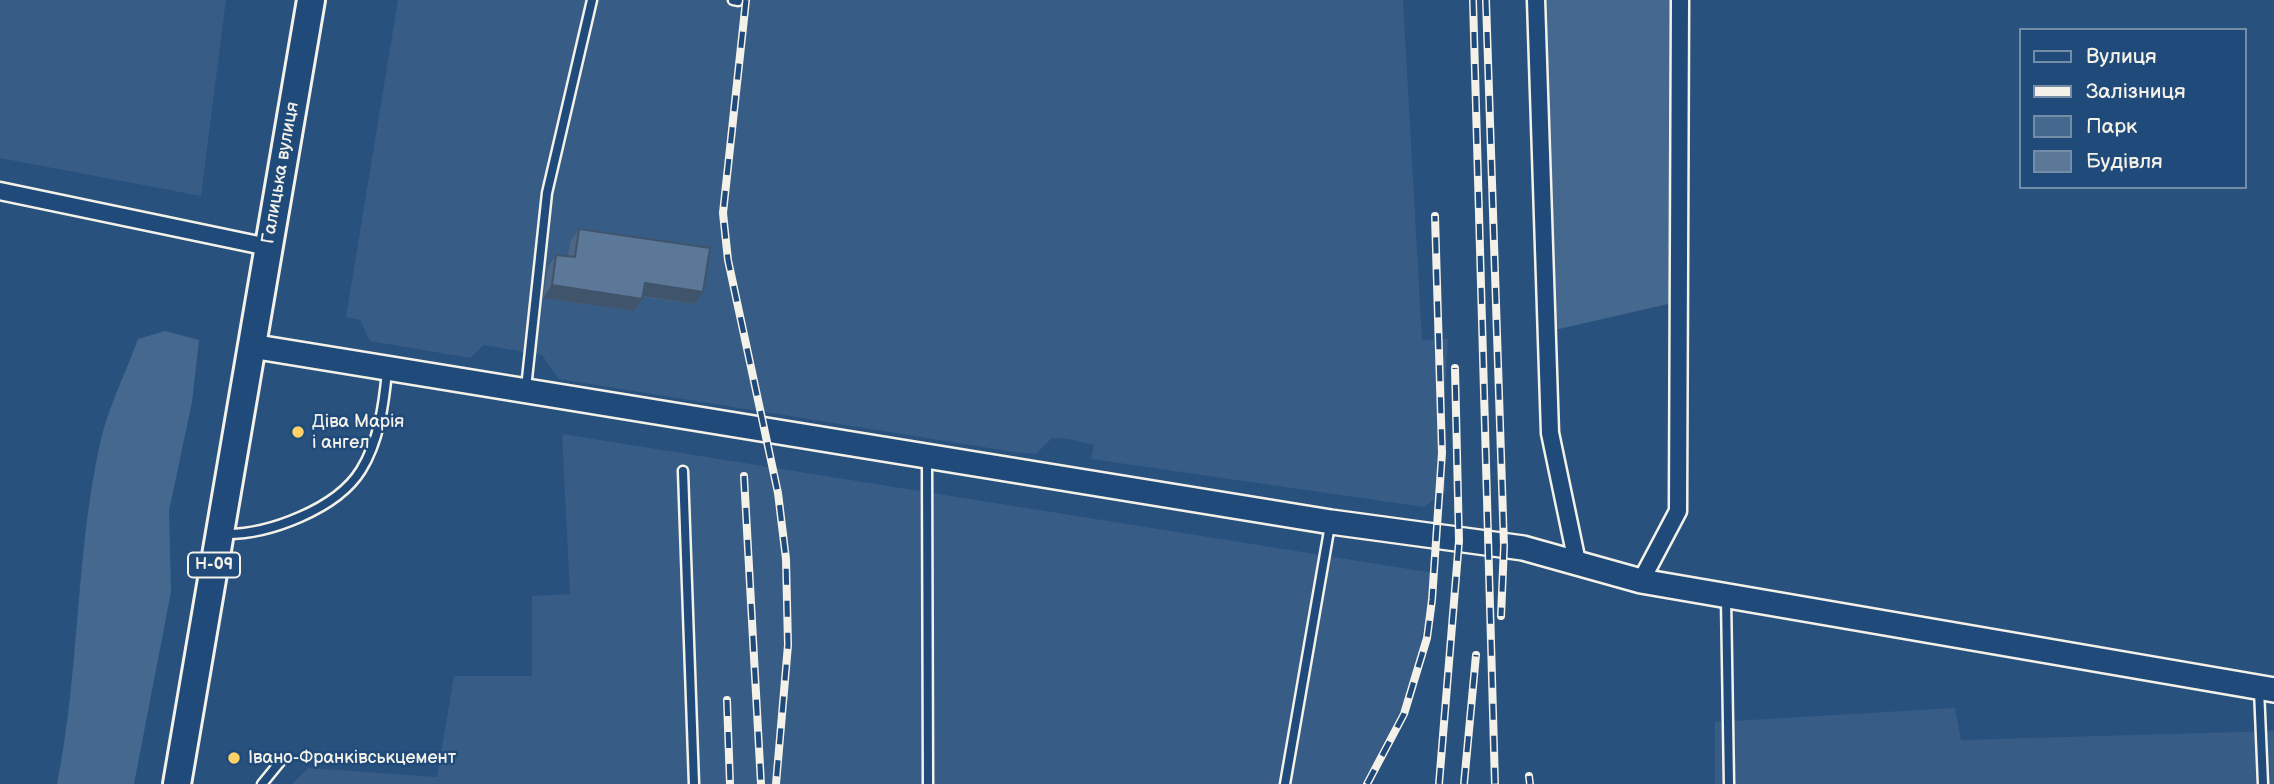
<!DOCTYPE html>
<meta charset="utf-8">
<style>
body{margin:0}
#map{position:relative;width:2274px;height:784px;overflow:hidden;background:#28517e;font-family:"Balsamiq Sans",sans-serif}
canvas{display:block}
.legend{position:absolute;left:2019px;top:28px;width:228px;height:161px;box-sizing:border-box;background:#1f4a7a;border:2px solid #748da6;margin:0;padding:9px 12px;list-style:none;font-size:21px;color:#f4f1e8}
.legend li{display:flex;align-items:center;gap:14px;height:35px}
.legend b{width:35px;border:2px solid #748da6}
</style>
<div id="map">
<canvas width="2274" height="784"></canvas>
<ul class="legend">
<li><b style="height:9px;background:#1f4a7a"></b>Вулиця</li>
<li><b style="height:9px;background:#f4f1e8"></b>Залізниця</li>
<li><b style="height:19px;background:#45688e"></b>Парк</li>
<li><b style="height:19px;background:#5b7899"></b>Будівля</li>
</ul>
</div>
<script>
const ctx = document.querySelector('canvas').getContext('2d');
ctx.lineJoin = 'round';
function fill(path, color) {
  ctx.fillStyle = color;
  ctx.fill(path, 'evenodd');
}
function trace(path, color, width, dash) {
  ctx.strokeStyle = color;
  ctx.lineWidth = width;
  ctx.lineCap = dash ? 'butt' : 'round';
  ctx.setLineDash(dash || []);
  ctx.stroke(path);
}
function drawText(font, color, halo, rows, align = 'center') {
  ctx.font = font + ' "Balsamiq Sans",sans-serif';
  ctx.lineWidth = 5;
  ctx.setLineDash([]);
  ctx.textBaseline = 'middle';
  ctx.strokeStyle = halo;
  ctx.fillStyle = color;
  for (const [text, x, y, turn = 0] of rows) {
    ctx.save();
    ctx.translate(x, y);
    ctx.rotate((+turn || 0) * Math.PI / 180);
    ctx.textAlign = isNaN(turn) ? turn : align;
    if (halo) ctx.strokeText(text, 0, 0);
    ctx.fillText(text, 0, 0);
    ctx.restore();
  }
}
const built = new Path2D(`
 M0,0H226L201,196L0,158Z
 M398,0H1403L1422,340L1448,339L1442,453L1446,490L1424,507L1091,459L1094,445L1068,439L1052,438L1036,454L1014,452L559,379L542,355L484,345L470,358L370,341L360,320L346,317Z
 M562,434L1434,573L1413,687L1362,784H292L308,768L437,777L454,676H532V596L570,594Z
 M1955,708L1961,740L2274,731V784H1715V722Z`);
const green = new Path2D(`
 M1536,0H1680L1681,301L1546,332Z
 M165,331L199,340L192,402L169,511L171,592L134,784H57C80,671 75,553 101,439C109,406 126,372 138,339Z`);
const lane = new Path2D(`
 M733,0L738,1
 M526,388L547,193L592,0
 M927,460L928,784
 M683,471L694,784
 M224,534C268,535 337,509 361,470C379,441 384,404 387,371
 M1726,598L1729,784
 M2259,689L2263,784
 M262,784L280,762
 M1285,784L1330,525`);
const street = new Path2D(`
 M1536,0L1550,433L1577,562
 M0,191L268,247
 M1641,581L1678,511L1680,0`);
const secondary = new Path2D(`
 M251,346L1331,522L1523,548L1641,581L2274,690`);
const primary = new Path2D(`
 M177,784L311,0`);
const rail = new Path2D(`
 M746,0L723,213L728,260L778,493L786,559L788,645L776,784
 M1473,0L1495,784
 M1486,0L1504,546L1501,616
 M744,476L761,784
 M727,700L730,784
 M1529,776L1530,784
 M1367,784L1404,714L1427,638L1432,600L1442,453L1435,216
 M1439,784L1459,541L1455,368
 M1464,784L1476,655`);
const wall = new Path2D(`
 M579,229L694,304L643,297L634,311L543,298L548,267L556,255L568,256L570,242Z`);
const shadedWall = new Path2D(`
 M645,283L703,292L694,304L636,295Z
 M552,285L642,299L634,311L543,298Z`);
const building = new Path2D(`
 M579,229L710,248L703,292L645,283L642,299L552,285L556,255L575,257Z`);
const markers = [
 [298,432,7,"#ffd166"],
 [234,758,7,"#ffd166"]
];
const shields = [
 [214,565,52]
];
const shieldNames = [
 ["Н-09",214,565]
];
const streetNames = [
 ["Галицька вулиця",281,173,-80]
];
const poiNames = [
 ["Діва Марія",312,422],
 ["і ангел",312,443],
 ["Івано-Франківськцемент",248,758]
];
fill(built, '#375d86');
fill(green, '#45688e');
trace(lane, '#f4f1e8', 13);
trace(street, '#f4f1e8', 21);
trace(secondary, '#f4f1e8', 28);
trace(primary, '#f4f1e8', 32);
trace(lane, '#1f4a7a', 8);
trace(street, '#1f4a7a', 16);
trace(secondary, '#1f4a7a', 23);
trace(primary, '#1f4a7a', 26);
trace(rail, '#f4f1e8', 8);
trace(rail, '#1f4a7a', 5, [16]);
fill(wall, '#4e6784');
fill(shadedWall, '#40546b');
fill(building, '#5b7899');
trace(building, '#40546b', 2);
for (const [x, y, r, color] of markers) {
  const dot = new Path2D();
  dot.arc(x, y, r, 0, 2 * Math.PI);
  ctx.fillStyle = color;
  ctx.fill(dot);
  trace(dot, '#1f4a7a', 2.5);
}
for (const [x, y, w] of shields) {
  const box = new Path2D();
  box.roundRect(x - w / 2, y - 12.5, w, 25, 5);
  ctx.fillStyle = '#1f4a7a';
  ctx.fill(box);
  trace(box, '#f4f1e8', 2);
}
drawText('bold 16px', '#f4f1e8', null, shieldNames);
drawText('18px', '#f4f1e8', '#1f4a7a', streetNames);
drawText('18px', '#f4f1e8', '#1f4a7a', poiNames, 'left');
</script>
